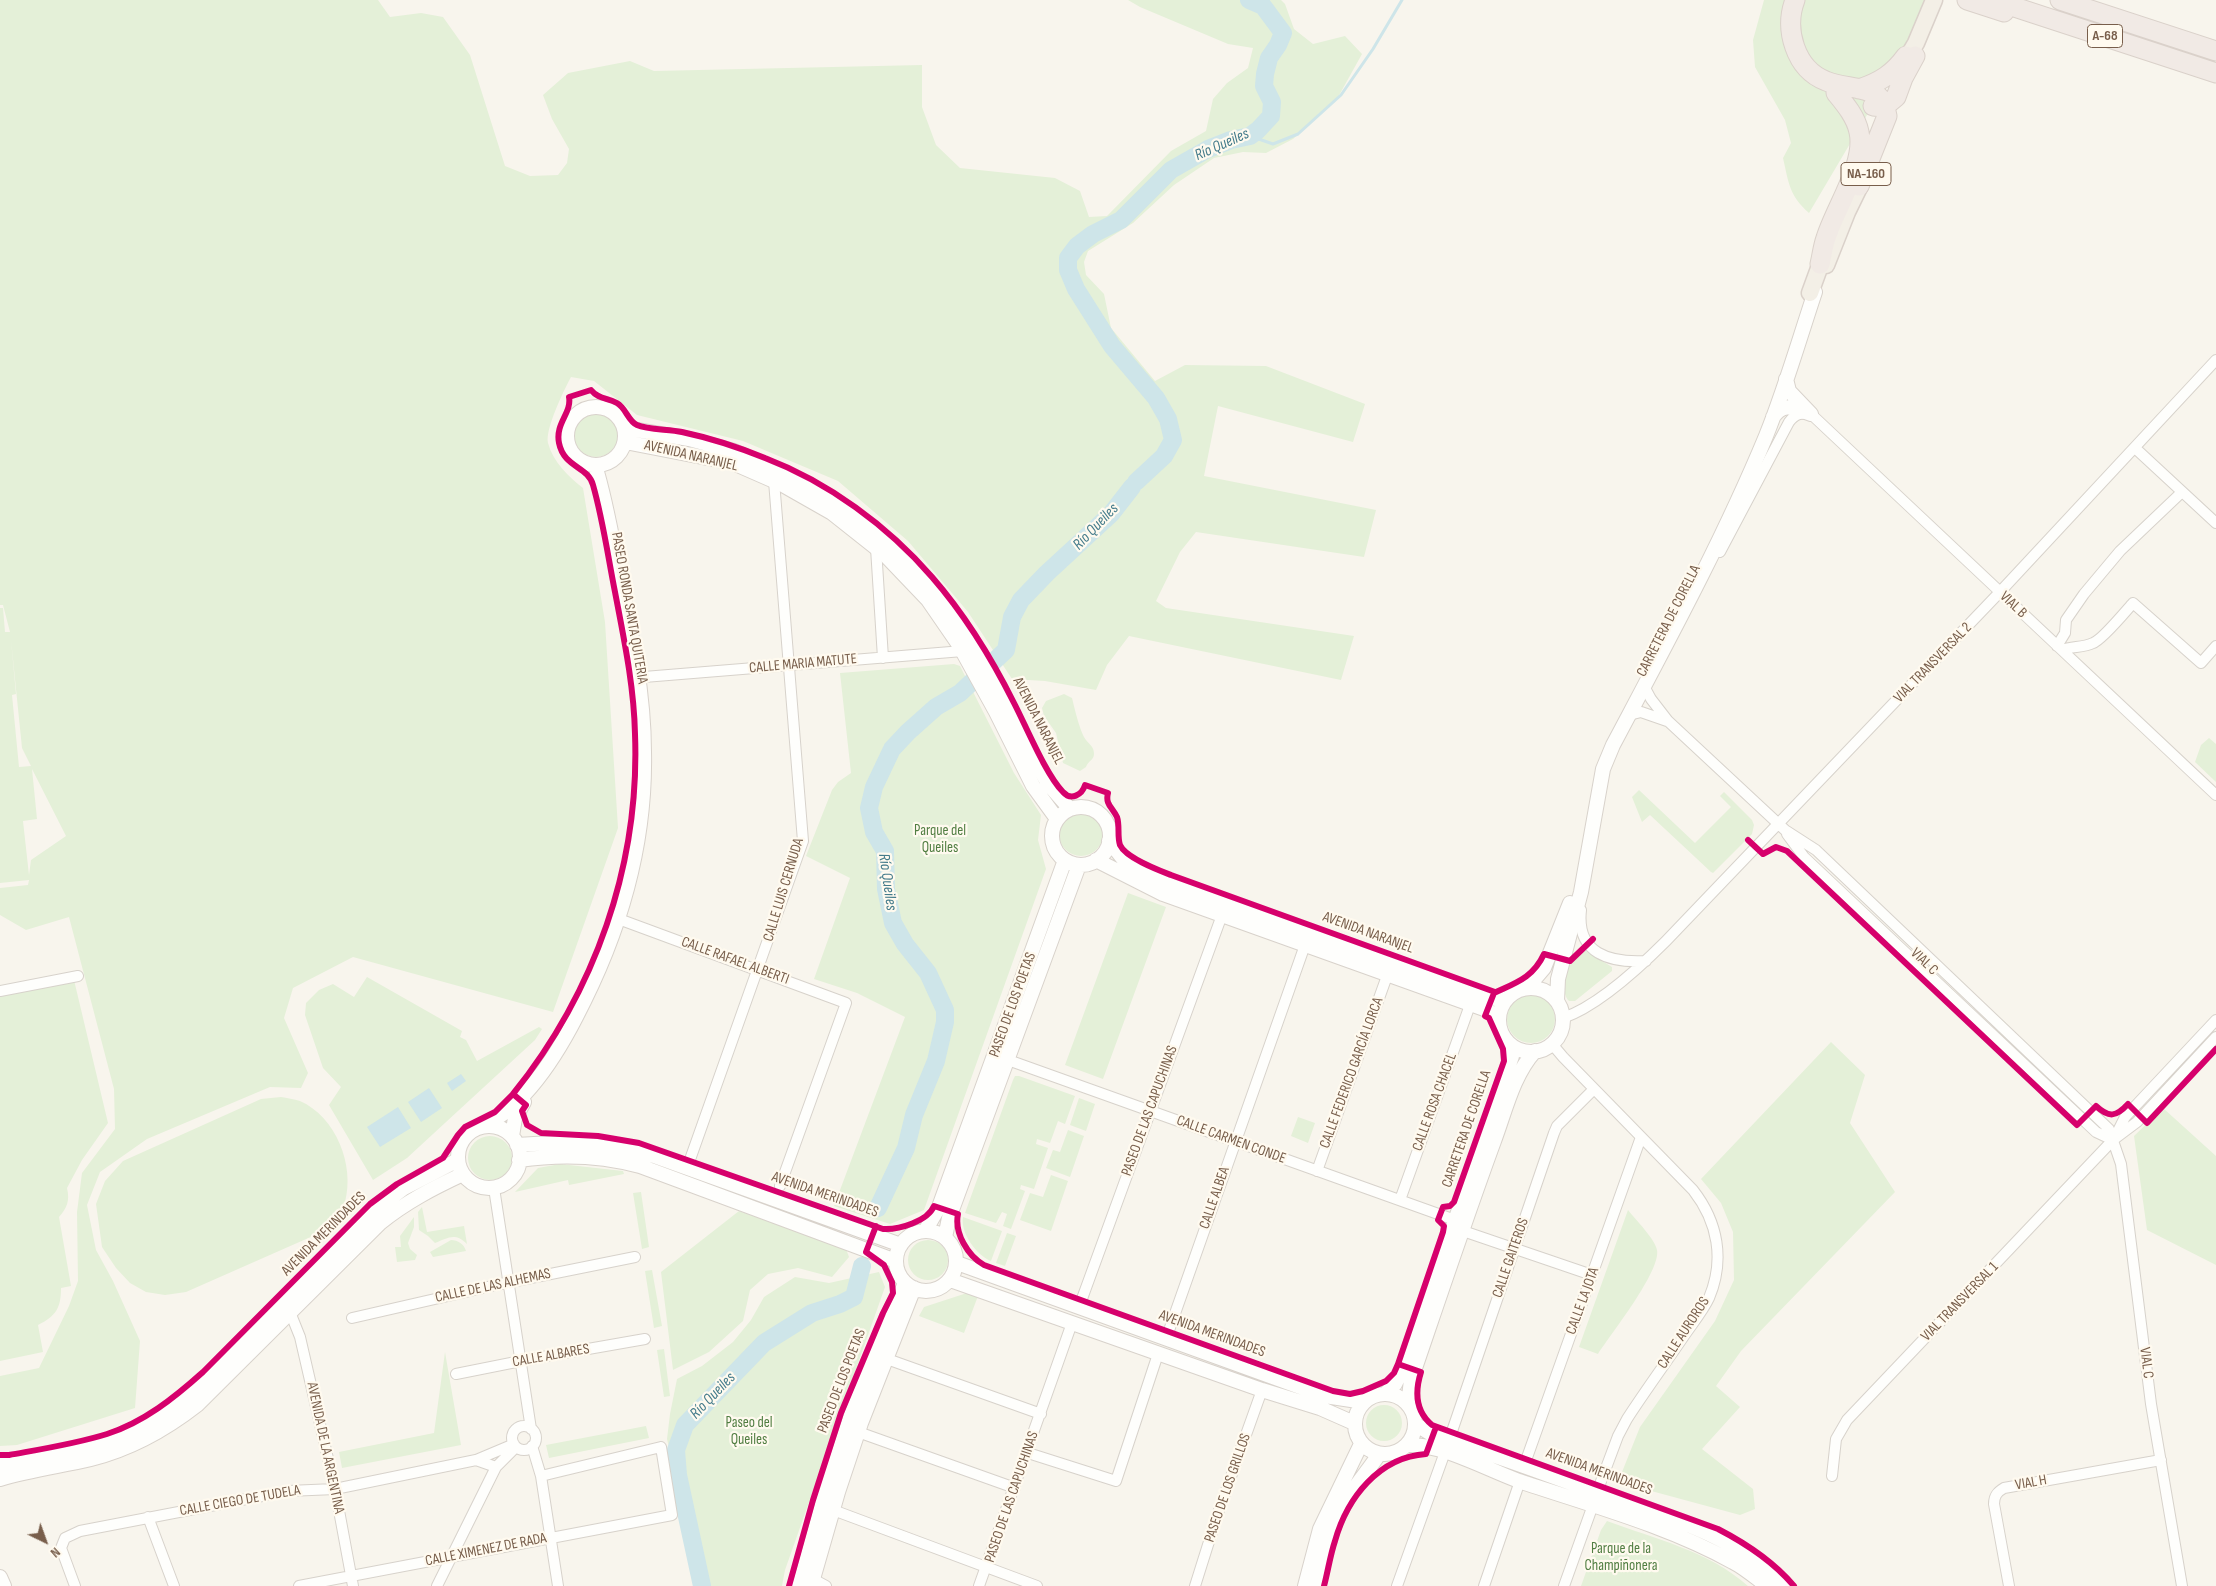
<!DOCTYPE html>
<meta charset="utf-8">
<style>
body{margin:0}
#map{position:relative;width:2216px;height:1586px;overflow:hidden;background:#f8f5ed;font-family:"Sofia Sans Condensed",sans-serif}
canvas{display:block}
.north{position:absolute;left:20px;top:1516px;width:50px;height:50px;-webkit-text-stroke:4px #fffaef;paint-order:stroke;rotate:138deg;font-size:14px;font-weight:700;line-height:20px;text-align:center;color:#785e4b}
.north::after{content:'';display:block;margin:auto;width:18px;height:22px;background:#785e4b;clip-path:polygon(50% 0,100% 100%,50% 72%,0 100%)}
</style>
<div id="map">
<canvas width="2216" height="1586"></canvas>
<div class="north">N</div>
</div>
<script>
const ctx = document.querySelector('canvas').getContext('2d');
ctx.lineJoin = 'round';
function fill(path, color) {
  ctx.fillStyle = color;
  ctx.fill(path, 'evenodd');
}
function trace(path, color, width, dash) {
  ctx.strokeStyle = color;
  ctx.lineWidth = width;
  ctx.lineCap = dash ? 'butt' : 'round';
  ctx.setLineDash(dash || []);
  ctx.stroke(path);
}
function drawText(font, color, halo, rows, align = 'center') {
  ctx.font = font + ' "Sofia Sans Condensed",sans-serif';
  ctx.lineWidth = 4.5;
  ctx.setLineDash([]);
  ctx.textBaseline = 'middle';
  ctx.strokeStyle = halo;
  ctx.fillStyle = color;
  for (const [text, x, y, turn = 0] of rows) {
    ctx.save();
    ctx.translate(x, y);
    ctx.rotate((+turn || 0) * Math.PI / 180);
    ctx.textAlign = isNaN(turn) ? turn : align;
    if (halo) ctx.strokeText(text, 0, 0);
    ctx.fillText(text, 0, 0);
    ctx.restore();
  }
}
const green = new Path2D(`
 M0,0H378L390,17L421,13L443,17L470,55L505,166L530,176L558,175L567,163L569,149L552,119L543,95L568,73L630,61L654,71L922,65V107L936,145L960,168L1055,178L1080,191L1089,217L1107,216L1171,151L1206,131L1213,99L1227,83L1248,68L1253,48L1228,44L1140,7L1128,0H1281L1285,4L1294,29L1313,44L1345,36L1362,54L1337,99L1293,139L1266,153L1243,152L1214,158L1174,185L1133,223L1088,251L1084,262L1086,275L1104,294L1111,328L1155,381L1185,365L1266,366L1365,404L1353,442L1218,406L1204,476L1376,510L1364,557L1196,532L1180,552L1156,601L1166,608L1354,636L1341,680L1129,636L1107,665L1096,690L1045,681L1012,679L968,612L908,541L838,481L743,441L637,415L594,381L571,377C564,390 545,429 548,443C553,462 569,477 583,488L605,622L618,828L553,1012L353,957L293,988L284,1018L308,1073L301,1088L270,1087L147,1139L100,1172L87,1205L96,1250L113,1281L140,1341L135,1408L17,1445L0,1446V1376L39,1368L69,1306L78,1281L77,1212L82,1173L115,1129L114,1089L69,917L26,930L0,915V888L28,885L29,880L0,883V608H3L5,632H10L3,605H0ZM11,640L22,748L31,766L19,767L12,695L16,694ZM32,769L66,836L31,860L29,875L23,821L37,819Z
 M1764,0H1935L1809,213C1789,195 1789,184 1783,158L1791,143L1785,120L1755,67L1753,40Z
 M574 435a22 22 0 1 1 44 0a22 22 0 1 1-44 0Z
 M954,664L960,666L1014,773L1041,815L1038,840L1046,869L924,1210L890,1224L834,1206L905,1017L857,993L814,979L850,878L806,856L832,790L838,782L851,773L840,673Z
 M1064,694L1072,698C1075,710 1080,732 1086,740C1090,745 1094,747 1094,754C1094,760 1088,761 1086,767L1080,771L1063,763L1056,733L1044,716L1042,708L1046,701Z
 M2209,738L2216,744V782L2195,762L2201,745Z
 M1639,790L1695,843L1731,807L1720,796L1724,792L1752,820L1754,825L1752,834L1713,873L1711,872L1650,815L1642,822L1632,797Z
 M1059 834a22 22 0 1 1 44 0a22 22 0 1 1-44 0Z
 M1128,893L1166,907L1103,1079L1065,1065Z
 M1584,950L1612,967V971L1575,1001H1569C1560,992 1565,971 1572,962C1575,958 1580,954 1584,950Z
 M367,977L462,1031L460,1037L466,1040L477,1061L539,1027L542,1029L535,1040L407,1158L373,1180L329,1105L341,1087L323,1068L305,1015L306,1003L319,990L333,984L354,997Z
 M74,980L108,1123L82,1160L67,1188C70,1201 67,1208 59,1217L71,1286L61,1288C61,1308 56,1316 38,1325L43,1352L0,1361V996Z
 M1507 1019a24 24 0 1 1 48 0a24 24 0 1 1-48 0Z
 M1831,1042L1865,1075L1850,1123L1895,1192L1741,1351L1716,1386L1740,1407L1702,1449L1753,1489L1755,1509L1740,1515L1618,1482L1640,1427L1715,1321L1734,1280L1733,1232L1721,1203L1701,1179Z
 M1019,1076L1075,1096L1065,1124L1058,1121L1050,1143L1037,1139L1036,1144L1048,1148L1034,1189L1021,1185L1020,1189L1025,1191L1011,1229L1003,1226L1007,1214L1002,1212L996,1223L965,1213L1013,1080L1015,1076Z
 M281,1097C287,1098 294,1099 300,1101C336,1117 355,1165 345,1202C343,1214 330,1224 322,1232L186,1292L165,1295L146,1292L130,1283L116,1268L102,1247L96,1204L105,1181L123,1161L261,1099Z
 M1079,1098L1095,1104L1086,1131L1070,1125Z
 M2163,1108L2216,1156V1265L2147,1230L2134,1136Z
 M1298,1117L1315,1123L1308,1143L1291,1136Z
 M1068,1130L1084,1136L1070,1177L1046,1168L1053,1150L1060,1152Z
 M468 1158a22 22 0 1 1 44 0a22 22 0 1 1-44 0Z
 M560,1164L623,1171L624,1174L569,1185L568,1180L515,1192L538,1168Z
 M1051,1175L1068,1181L1051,1231L1020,1220L1030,1193L1043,1197Z
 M641,1192L649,1247L642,1249L633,1193Z
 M422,1207L427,1232L464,1226L467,1244C455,1232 448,1238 435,1243L428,1236L419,1230L418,1212Z
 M1628,1210C1636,1220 1655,1239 1657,1250C1661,1271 1611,1334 1598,1354L1579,1347Z
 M739,1211L846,1249L849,1257L832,1277L798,1268L768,1274L750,1290L743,1321L709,1352L673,1370L661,1272Z
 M414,1217V1227L408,1243L410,1249L417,1255L415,1260L397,1262L395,1247H401L400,1236Z
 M963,1217L1002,1231L991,1261C976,1255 960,1232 963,1217Z
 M1007,1233L1016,1236L1005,1266L996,1263Z
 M908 1260a20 20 0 1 1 40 0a20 20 0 1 1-40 0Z
 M451,1240C458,1240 464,1244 466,1251L433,1257L430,1252Z
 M652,1270L662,1326L654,1328L645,1271Z
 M879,1272L885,1287L785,1570L782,1586H694L686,1545L685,1518L667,1439L670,1414L677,1379L702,1366L733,1342L751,1320L764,1297L795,1277L829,1283Z
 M967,1293L978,1296L964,1333L919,1316L924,1307Z
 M664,1349L670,1396L664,1397L657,1350Z
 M445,1352L461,1445L342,1468L339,1452L434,1433Z
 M1366 1423a18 18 0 1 1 36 0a18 18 0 1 1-36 0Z
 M646,1426L649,1438L549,1458L546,1445Z
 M1607,1521C1655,1539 1709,1551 1748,1586H1581L1601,1530Z`);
const water = new Path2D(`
 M461,1074L466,1081L452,1091L447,1083Z
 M429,1088L442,1108L421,1122L408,1102Z
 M398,1107L411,1128L380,1147L367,1127Z`);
const stream = new Path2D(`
 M1250,136L1273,144L1298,134L1341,95L1373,49L1402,0`);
const river = new Path2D(`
 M1136,482L1164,456L1173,440L1168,419L1156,398L1112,346L1076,289L1068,270V258L1077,246L1093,234L1121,220L1171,170L1208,149L1231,140L1250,136L1258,130L1271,116L1272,102L1264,86L1265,74L1269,58L1278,45L1283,33L1263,6L1249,0
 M878,1208L906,1148L914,1115L936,1061L945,1022V1010L928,973L905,944L893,923L886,889L885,851L874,832L869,808L874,787L892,749L908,732L936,707L960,693L1006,650L1012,617L1021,600L1047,573L1111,514L1132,487
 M702,1586L678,1475L676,1450L685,1425L764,1343L812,1313L840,1304L854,1297L862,1266`);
const street = new Path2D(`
 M2135,448L2216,523
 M876,548L883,658
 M1720,552L1789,422C1796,413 1801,413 1811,414L2216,795
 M2057,646L2065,633L2066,620L2084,594L2120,551L2182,492
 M2062,650C2072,646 2083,648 2093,643C2102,640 2125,612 2133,603L2201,663L2216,646
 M644,677L963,651
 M1644,686L1651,699L1668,721L1785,830L1816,850L2109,1129L2121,1164L2151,1404L2182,1586
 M1629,715L1641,712L1667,721
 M1787,834L1804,857L2096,1132L2113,1140
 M1581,910C1576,954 1610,963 1646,961
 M624,921L846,1003L780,1186
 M0,991L78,976
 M1563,1018C1598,1006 1639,968 1666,941L1999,593L2216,360
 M1552,1044L1563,1057L1693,1190C1718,1222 1725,1260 1709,1298C1703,1311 1692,1324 1684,1336C1665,1364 1645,1391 1627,1419L1618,1436L1597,1492
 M1008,1060L1455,1220
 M2115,1137L2125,1117L2216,1020
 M687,1168L803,841L774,481
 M1317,1171L1387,976
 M494,1188L531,1429
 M1400,1200L1470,1005
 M1463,1231L1592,1275
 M1079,1307L1222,915
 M290,1312L300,1337L335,1489L353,1586
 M352,1318L496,1285L635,1257
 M1166,1339L1305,945
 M887,1359L1041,1414
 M456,1374L531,1359L645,1339
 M512 1438a12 12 0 1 1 24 0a12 12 0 1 1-24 0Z
 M858,1432L1015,1488
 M1449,1440L1554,1133L1557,1126L1594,1089
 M532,1446L541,1476L558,1586
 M1028,1453L1116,1481L1158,1354
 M476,1460L514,1444
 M1524,1466L1641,1137
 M1832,1476L1836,1439L1847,1420L2113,1140L2137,1122L2216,1037
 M833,1510L1037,1586
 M148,1517L174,1586
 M813,1579L826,1586
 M75,1586L61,1548L65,1538L80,1531L288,1491L335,1489L476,1460L496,1467
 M299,1586L672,1515L661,1447L541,1476
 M437,1586L496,1467L516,1447
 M979,1586L1072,1323
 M1195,1586L1218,1513L1262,1390
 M1397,1586L1445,1452
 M1484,1586L1520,1481
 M1564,1586L1593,1505
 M2009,1586L1994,1504C1994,1496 1997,1492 2004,1488L2161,1460`);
const secondary = new Path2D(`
 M1786,379L1789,391L1811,414
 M567 436a29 29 0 1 1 58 0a29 29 0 1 1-58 0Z
 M1773,417C1785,401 1794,409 1811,414
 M625,428L689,439L734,451L786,474L839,504L893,546L937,593L971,638L1048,784L1070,809
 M625,442L733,463L781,484L832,513L885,555L928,600L959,645L996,712L1033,786L1057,819
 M1052 836a29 29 0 1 1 58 0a29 29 0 1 1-58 0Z
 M1109,841L1124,860L1170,882L1495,999L1507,998
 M1096,860L1163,894L1484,1009L1499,1017
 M1527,988L1544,968L1570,903
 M1499 1020a32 32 0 1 1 64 0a32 32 0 1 1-64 0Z
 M1557,1001L1558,979L1581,892L1603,769L1613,745C1667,643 1722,542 1766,436C1785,389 1799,340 1815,292
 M485,1125C525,1105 556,1056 576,1017C619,935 646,846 644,752C644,692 631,631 619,573C612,537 606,501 595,465
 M458 1157a31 31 0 1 1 62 0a31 31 0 1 1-62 0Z
 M512,1136L515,1118L524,1102
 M517,1145C566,1141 607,1143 654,1156L901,1245
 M519,1160C560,1154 600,1155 640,1166L896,1261
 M896 1261a30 30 0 1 1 60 0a30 30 0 1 1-60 0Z
 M925,1231L939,1207L1065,860
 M945,1237L949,1218L1079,865
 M957,1263L1325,1396L1364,1402
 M950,1280L1262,1390L1320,1408L1354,1423
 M1355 1424a30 30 0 1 1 60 0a30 30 0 1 1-60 0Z
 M1385,1394L1395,1384L1406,1362L1509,1065L1512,1056L1510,1045
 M1408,1405L1411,1380C1438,1301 1465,1220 1494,1141C1505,1112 1513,1075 1535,1051
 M1415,1424L1433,1435C1489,1453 1544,1473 1598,1493C1659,1514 1740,1536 1783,1586
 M1407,1445C1440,1443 1486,1469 1519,1481C1590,1505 1666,1525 1733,1562C1745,1568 1756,1578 1767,1586
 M0,1465C62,1452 124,1443 177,1406C186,1399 195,1390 203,1383L375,1210L404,1188L458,1160
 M0,1479C30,1470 61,1466 91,1459C131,1449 165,1430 197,1405L380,1223C406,1202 433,1188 463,1174
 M0,1577L4,1586
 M799,1586L826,1490L852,1412L905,1283
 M811,1586L838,1492L861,1423L914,1288
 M1305,1586L1320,1529L1361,1444
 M1316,1586C1324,1552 1333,1522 1352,1492C1360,1479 1371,1467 1379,1454`);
const primary = new Path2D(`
 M1903,65L1916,43L1934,0
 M1826,265L1847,212L1865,175
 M1810,293L1825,252`);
const highway = new Path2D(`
 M1795,0C1784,29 1795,69 1826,81C1842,88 1863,86 1878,96C1883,100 1886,110 1887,116L1859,186
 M1967,0L2004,12
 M1993,0L2216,73
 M2060,0L2216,51
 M1859,89C1880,82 1893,74 1906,56
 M1873,106L1884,107L1896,97L1903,78L1915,56
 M1820,264C1822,256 1823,246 1826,238C1835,208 1866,164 1859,132C1856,117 1845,104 1836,93`);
const cycleway = new Path2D(`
 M1748,840L1763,854L1776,847L1787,851L2077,1125L2096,1106C2109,1118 2116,1117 2128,1104L2147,1123L2216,1049
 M513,1094C595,992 640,865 635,734C634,686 624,639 615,592C608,557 603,520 593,485C588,466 564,468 559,443C555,423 572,413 569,397L591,390C598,399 608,398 617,403C626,408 628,421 637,425C648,430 669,429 682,432C710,438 738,447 765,458C828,482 888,526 932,577C966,616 991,657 1014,703C1026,726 1046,775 1063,792C1071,801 1082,795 1085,785L1108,793C1105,804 1112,807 1117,817C1120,826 1117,836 1120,845C1126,858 1158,870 1171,875L1495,992
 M1398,1364L1443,1232L1444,1226L1438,1220L1443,1207L1450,1206L1454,1202L1504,1061L1503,1049L1489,1018L1485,1016L1494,993C1515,983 1533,978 1544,954L1570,961L1593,939
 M0,1455H9C42,1449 75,1444 107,1434C144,1422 174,1398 203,1372L370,1204L397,1184L443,1158L458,1135L465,1127L495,1112L513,1094L526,1105L522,1111L527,1125L541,1133L598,1136L639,1143L883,1229C899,1230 928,1221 934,1206L958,1214C954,1233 968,1256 984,1265L1333,1391L1350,1394L1363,1391L1386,1381L1394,1373L1398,1364L1421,1372C1415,1391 1415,1411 1432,1425L1718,1529C1747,1544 1773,1561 1794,1586
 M789,1586L813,1500L841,1413L883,1313L893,1293L892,1282L884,1265L866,1252L876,1226
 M1324,1586C1328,1571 1330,1556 1335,1541C1347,1498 1379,1457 1426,1454L1436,1427`);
const shields = [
 [2105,36,35],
 [1866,174,50]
];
const shieldNames = [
 ["A-68",2105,36],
 ["NA-160",1866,174]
];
const streetNames = [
 ["AVENIDA NARANJEL",691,456,13],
 ["VIAL B",2013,605,43],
 ["PASEO RONDA SANTA QUITERIA",629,608,80],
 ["CARRETERA DE CORELLA",1669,621,-63],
 ["VIAL TRANSVERSAL 2",1933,663,-46],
 ["CALLE MARIA MATUTE",803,664,-5],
 ["AVENIDA NARANJEL",1038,721,63],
 ["CALLE LUIS CERNUDA",784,890,-73],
 ["AVENIDA NARANJEL",1368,933,20],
 ["CALLE RAFAEL ALBERTI",735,961,20],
 ["VIAL C",1924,962,44],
 ["PASEO DE LOS POETAS",1013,1005,-70],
 ["CALLE FEDERICO GARCÍA LORCA",1352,1073,-70],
 ["CALLE ROSA CHACEL",1435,1102,-70],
 ["PASEO DE LAS CAPUCHINAS",1150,1111,-70],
 ["CARRETERA DE CORELLA",1467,1129,-71],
 ["CALLE CARMEN CONDE",1231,1140,20],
 ["AVENIDA MERINDADES",825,1195,19],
 ["CALLE ALBEA",1215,1198,-71],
 ["AVENIDA MERINDADES",324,1234,-45],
 ["CALLE GAITEROS",1511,1258,-71],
 ["CALLE DE LAS ALHEMAS",493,1286,-12],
 ["CALLE LA JOTA",1583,1301,-70],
 ["VIAL TRANSVERSAL 1",1960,1302,-46],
 ["CALLE AUROROS",1684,1333,-57],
 ["AVENIDA MERINDADES",1212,1334,20],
 ["CALLE ALBARES",551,1356,-10],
 ["VIAL C",2146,1363,83],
 ["PASEO DE LOS POETAS",842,1381,-69],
 ["AVENIDA DE LA ARGENTINA",325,1448,78],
 ["AVENIDA MERINDADES",1599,1472,20],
 ["VIAL H",2031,1483,-10],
 ["PASEO DE LOS GRILLOS",1228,1488,-71],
 ["PASEO DE LAS CAPUCHINAS",1012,1497,-71],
 ["CALLE CIEGO DE TUDELA",240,1501,-10],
 ["CALLE XIMENEZ DE RADA",486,1550,-11]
];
const parkNames = [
 ["Parque del",940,831],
 ["Queiles",940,848],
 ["Paseo del",749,1423],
 ["Queiles",749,1440],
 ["Parque de la",1621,1549],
 ["Champiñonera",1621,1566]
];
const waterNames = [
 ["Río Queiles",1222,145,-24],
 ["Río Queiles",1096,527,-46],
 ["Río Queiles",887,882,82],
 ["Río Queiles",713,1396,-46]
];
fill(green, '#e4f0d8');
fill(water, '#cee5e9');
trace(stream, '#cee5e9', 3);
trace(river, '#cee5e9', 18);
trace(street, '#d7d2cb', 12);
trace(secondary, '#d8d2cb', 16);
trace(primary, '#dad1ca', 19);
trace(highway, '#dad1ca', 21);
trace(street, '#fefefc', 10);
trace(secondary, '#fefefc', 14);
trace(primary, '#f3efe6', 16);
trace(highway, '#f1eae5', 19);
trace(cycleway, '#d6006c', 6);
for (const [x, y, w] of shields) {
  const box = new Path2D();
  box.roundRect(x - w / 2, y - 11.5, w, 23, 4);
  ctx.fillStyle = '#fffaef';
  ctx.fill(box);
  trace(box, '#785e4b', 1);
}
drawText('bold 14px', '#785e4b', null, shieldNames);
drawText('15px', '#785e4b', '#fffaef', streetNames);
drawText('15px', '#517e42', '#fffaef', parkNames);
drawText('italic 16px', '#447b8b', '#fffaef', waterNames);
</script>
